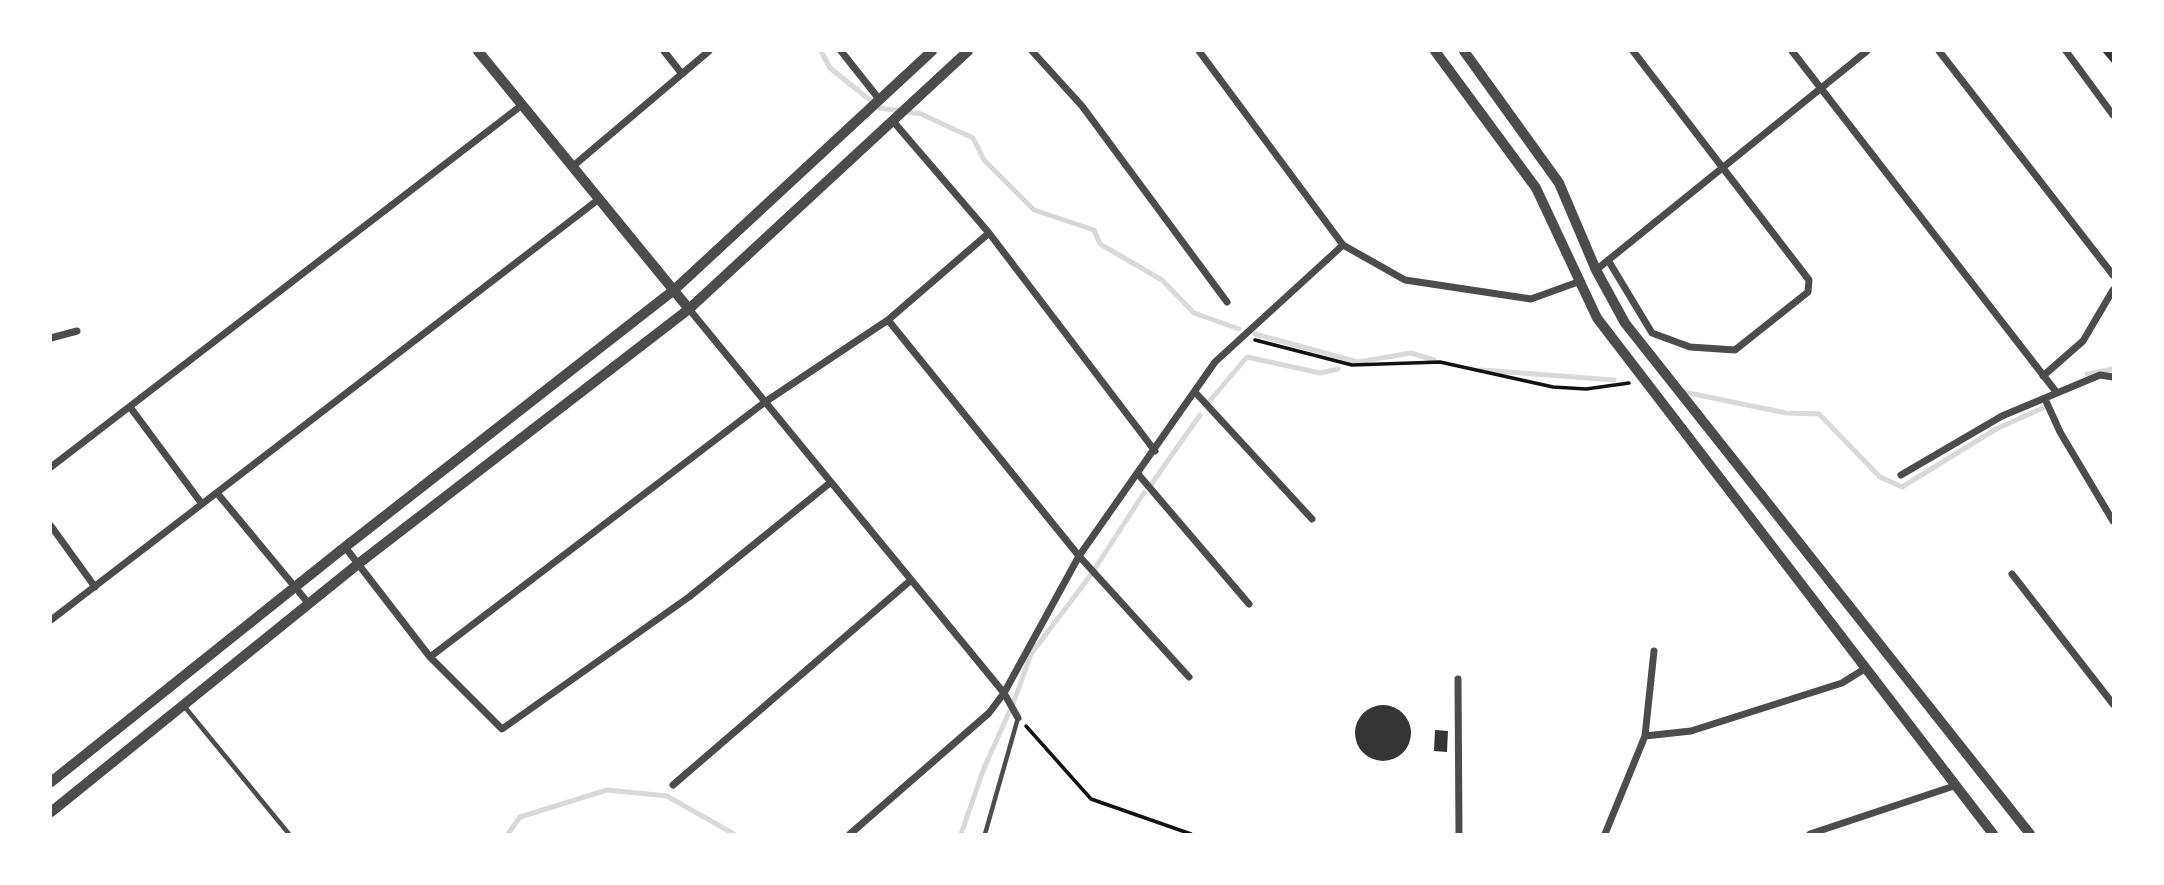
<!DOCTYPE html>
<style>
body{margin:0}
#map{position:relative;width:2164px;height:885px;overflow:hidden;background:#fff;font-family:Karla,sans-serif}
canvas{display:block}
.frame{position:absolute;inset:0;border:52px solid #fff;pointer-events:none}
</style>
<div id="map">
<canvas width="2164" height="885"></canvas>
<div class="frame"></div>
</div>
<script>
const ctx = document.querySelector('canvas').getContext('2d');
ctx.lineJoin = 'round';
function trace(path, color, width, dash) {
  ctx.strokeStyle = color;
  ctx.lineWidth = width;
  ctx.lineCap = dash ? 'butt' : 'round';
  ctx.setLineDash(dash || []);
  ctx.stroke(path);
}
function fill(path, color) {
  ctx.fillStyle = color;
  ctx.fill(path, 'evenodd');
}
const stream = new Path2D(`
 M821,51L830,68L880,108L921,114L973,138L984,160L1034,210L1094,230L1100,244L1162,280L1194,313L1239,329
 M1255,334L1358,362L1411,353L1434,360
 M1481,370L1614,380
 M2087,374L2113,369
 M1684,392L1786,413L1819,414L1880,477L1902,487L1996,429L2045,407
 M1208,403L1247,357L1320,373L1338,369
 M1150,486L1200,415
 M1013,704L1031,654L1090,576L1144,493
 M508,834L520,817L607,790L667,796L734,834
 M961,834L984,768L1011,708`);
const building = new Path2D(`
 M2102,51H2113V64Z
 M1355 733a28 28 0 1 1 56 0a28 28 0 1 1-56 0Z
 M1435,730L1448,731L1447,752L1434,751Z`);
const path = new Path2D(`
 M1255,340L1352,365L1440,362L1553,387L1586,389L1629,383
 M1026,726L1091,799L1191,834`);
const service = new Path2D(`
 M184,706L289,834
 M985,834L1018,718`);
const minor = new Path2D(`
 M664,51L682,74
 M841,51L879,99
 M1032,51L1082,106L1227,302
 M1199,51L1343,245L1405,280L1531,299L1578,282
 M1792,51L2057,393
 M1939,51L2113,275
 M2066,51L2113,115
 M892,120L989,233L1155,451
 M572,167L709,51
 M1608,260L1652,333L1690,347L1735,350L1808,292L1809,280L1633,51
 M1596,270L1867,51
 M689,309L1004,693L1018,718
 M888,320L1079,556L1189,677
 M51,338L77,331
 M2043,376L2083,341L2113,290
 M1195,392L1312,519
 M2045,399L2060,432L2113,521
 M130,407L202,504
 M51,467L522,105
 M1138,474L1249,604
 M1901,475L2002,416L2100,375L2113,377
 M217,493L309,604
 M51,526L95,587
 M345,547L430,657L502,729L689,597L831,482
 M2012,574L2113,704
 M51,620L599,199
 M430,657L765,402L888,320L989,233
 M1458,679L1459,834
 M1645,736L1691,731L1842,683L1866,668
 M673,785L911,580
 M850,834L989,713L1004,693L1079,556L1215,362L1343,245
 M1605,834L1645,736L1654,651
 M1810,834L1954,786`);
const tertiary = new Path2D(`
 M478,51L689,309
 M1435,51L1536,188L1597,318L1993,834
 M1464,51L1559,183L1596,270L1625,323L2030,834
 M51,782L345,547L674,290L932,51
 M51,812L358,564L689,309L968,51`);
trace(stream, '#d9d9d9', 5);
fill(building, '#353535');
trace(path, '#111', 3.5);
trace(service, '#4c4c4c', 4.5);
trace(minor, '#4c4c4c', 7);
trace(tertiary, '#4c4c4c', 10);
</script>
